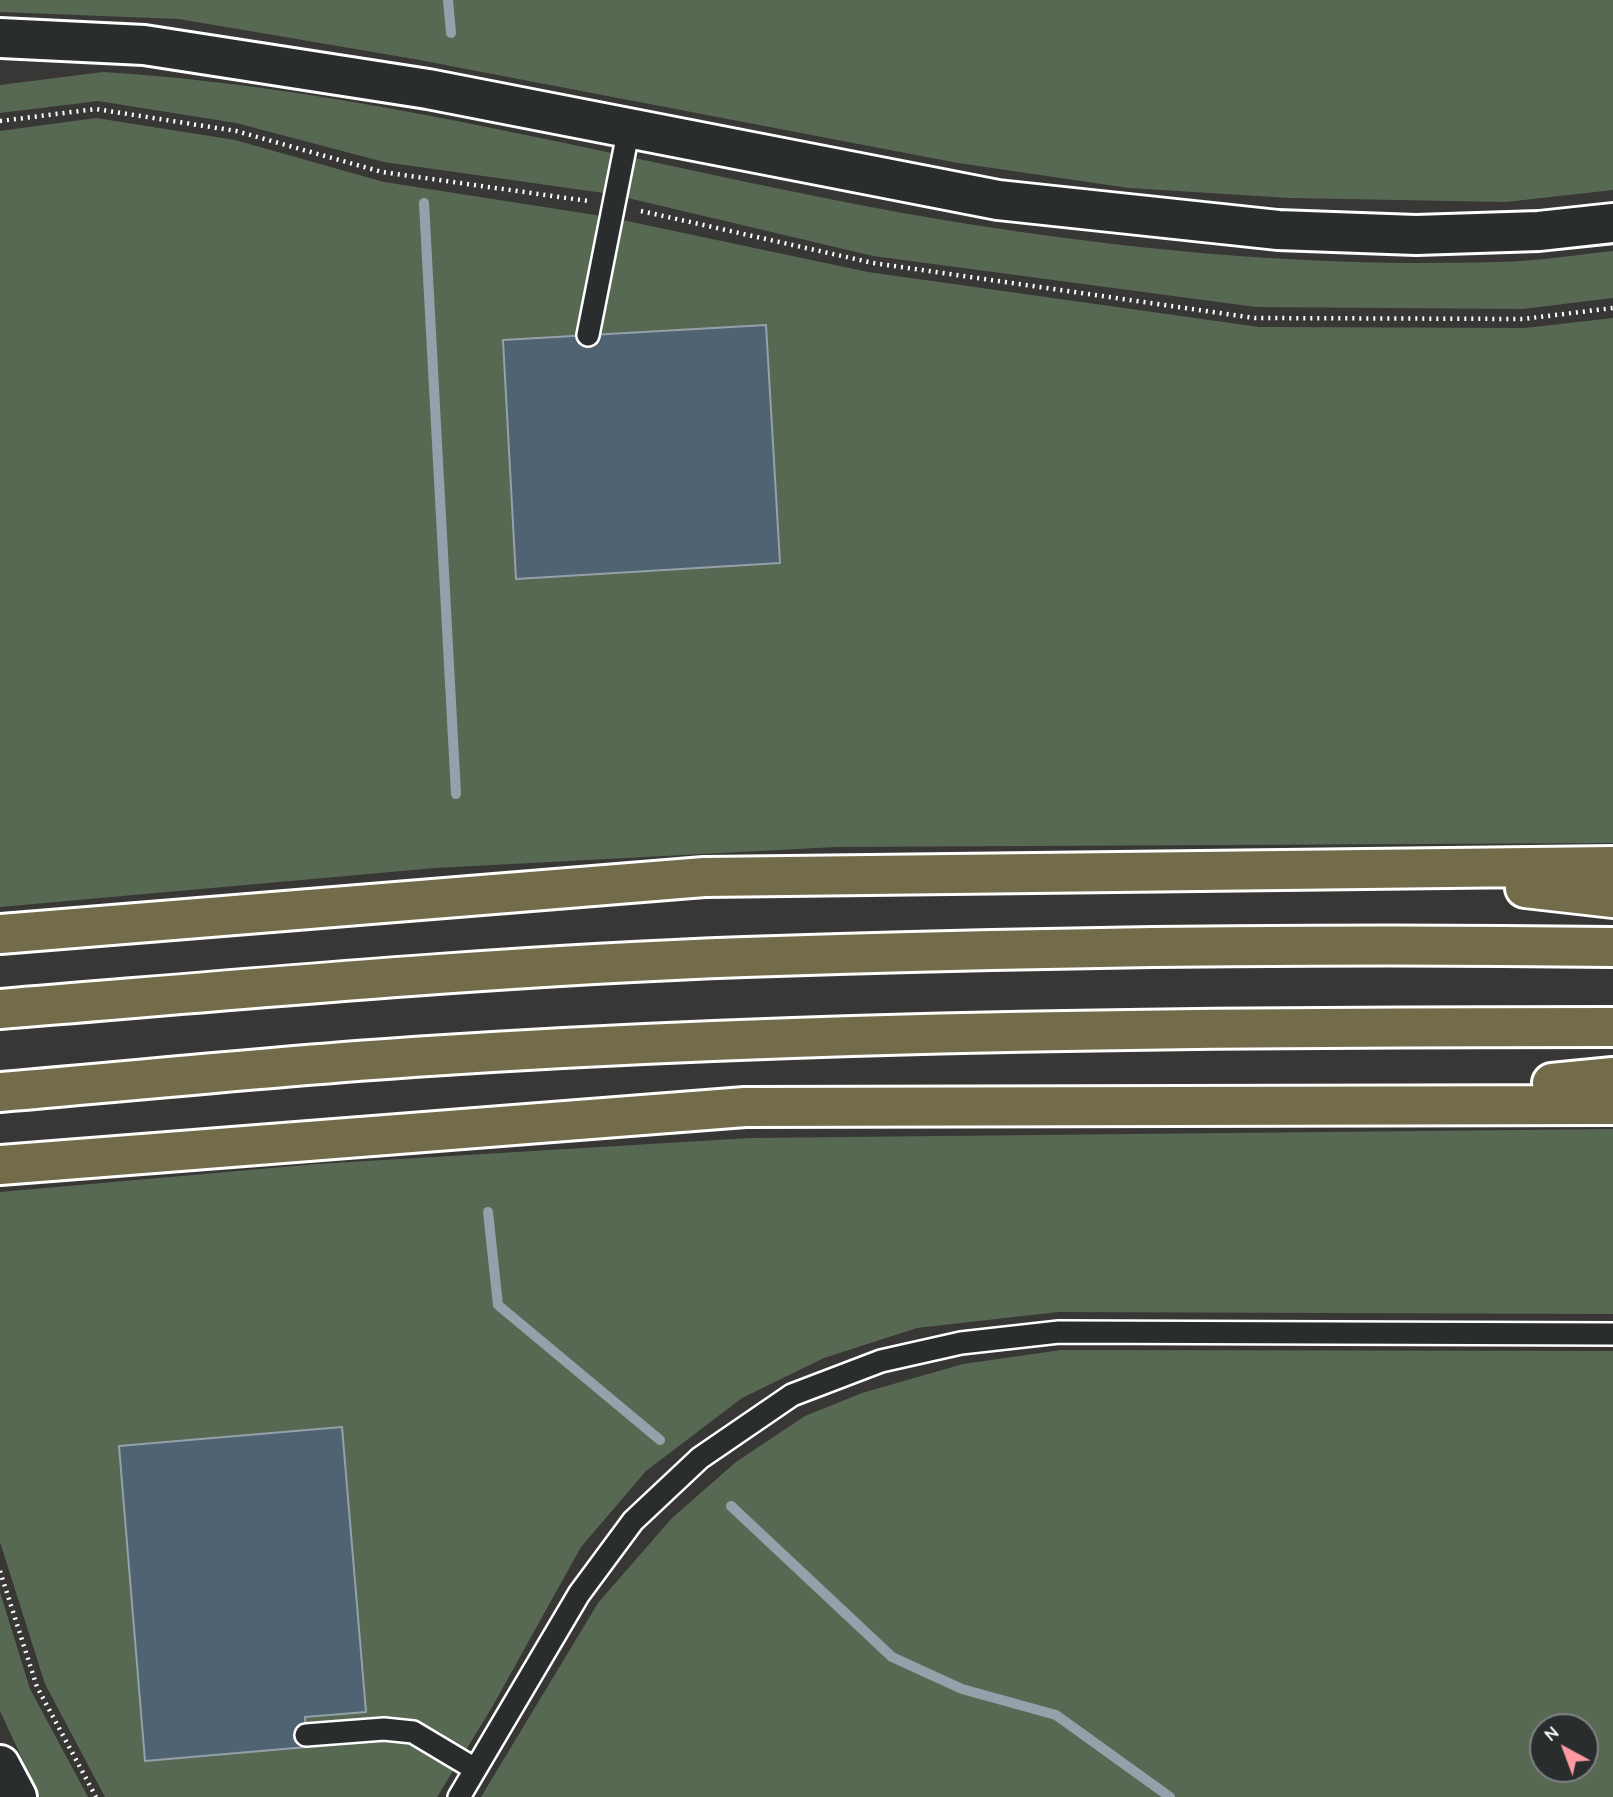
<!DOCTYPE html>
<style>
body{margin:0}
#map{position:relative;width:1613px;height:1797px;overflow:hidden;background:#383736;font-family:"Comic Neue",sans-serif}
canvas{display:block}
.north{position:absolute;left:1529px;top:1713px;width:70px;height:70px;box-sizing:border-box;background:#2a2d2e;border:2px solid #7f8182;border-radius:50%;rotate:319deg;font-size:19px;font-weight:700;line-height:28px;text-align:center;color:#fff}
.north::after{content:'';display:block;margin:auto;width:24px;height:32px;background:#ff9aa2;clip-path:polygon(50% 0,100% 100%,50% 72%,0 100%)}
</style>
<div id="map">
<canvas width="1613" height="1797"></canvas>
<div class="north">N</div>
</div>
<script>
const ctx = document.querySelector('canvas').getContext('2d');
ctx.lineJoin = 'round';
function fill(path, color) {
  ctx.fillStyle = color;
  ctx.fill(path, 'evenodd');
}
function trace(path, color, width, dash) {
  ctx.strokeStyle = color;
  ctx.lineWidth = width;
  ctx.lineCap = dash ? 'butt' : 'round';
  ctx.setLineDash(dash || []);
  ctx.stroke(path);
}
const green = new Path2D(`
 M0,0H1613V190L1506,202L1290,198L1129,188L958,163L414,59L179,19L0,12Z
 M103,72C381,89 652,169 926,217C1114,249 1307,268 1498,262C1537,261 1575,255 1613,251V298L1522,309L1256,307L873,256L611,194L384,162L236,123L98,101L0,113V85Z
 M96,118L235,140L384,182L608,217L868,272L1259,327L1525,328L1613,318V843L836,847L435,868L0,907V131Z
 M1613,1129V1314L1058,1312L917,1328L824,1358L742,1398L646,1471L581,1547L491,1709L437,1797H105L45,1684L0,1542V1192L317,1164L750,1138Z
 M1061,1350L1613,1351V1797H481L598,1603L672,1518L736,1462L805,1416L862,1393L963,1364ZM1543,1727H1585V1769H1543Z
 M0,1592L30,1689L88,1797H40L0,1711Z`);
const water = new Path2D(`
 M766,325L780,563L516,579L503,340Z
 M342,1427L366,1712L305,1717L307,1747L145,1761L119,1446Z`);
const stream = new Path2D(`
 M448,0L451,33
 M424,203L456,794
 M488,1212L498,1305L660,1440
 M731,1506L892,1657L962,1689L1056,1715L1170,1797`);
const path = new Path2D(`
 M0,121L96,109L236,131L382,172L588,201
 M641,211L873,263L1255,318L1523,319L1613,308
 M0,1571L37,1687L96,1797`);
const service = new Path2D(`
 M588,335L629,128
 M306,1735L384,1729L413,1732L475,1769
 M459,1797L579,1594L633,1521L700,1458L792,1395L881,1361L961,1343L1059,1332L1613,1334`);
const secondary = new Path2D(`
 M0,38L144,45L428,89L998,200L1278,230L1416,235L1539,231L1613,223
 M0,1765L17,1797`);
const motorway = new Path2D(`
 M1525,888L1613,898
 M0,934L704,877L1613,866
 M0,1009C248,989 496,966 745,957C1034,947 1324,943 1613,947
 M1552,1083L1613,1077
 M0,1092C143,1080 286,1065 429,1056C823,1030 1218,1027 1613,1027
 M0,1165L745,1107L1613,1105`);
fill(green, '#586953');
fill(water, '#4f6372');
trace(water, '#95a1aa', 2);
trace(stream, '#95a1aa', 10);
trace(service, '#fff', 26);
trace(secondary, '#fff', 44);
trace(motorway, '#fff', 44);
trace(path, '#fff', 4.5, [2, 5]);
trace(service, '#2a2d2e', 21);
trace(secondary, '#2a2d2e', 38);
trace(motorway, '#736c4b', 38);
</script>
